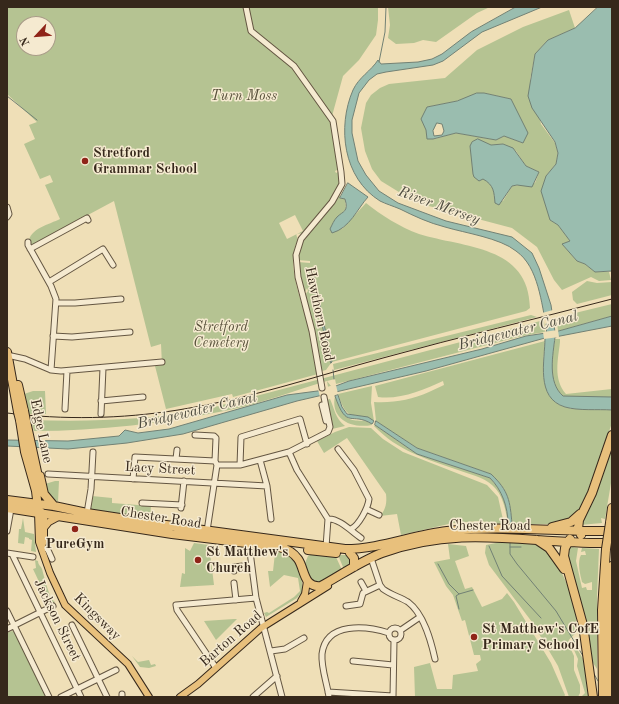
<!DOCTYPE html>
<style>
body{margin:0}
#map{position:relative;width:619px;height:704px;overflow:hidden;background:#efdfb7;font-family:"Old Standard TT",serif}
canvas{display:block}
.frame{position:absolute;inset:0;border:8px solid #36281b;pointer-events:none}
.north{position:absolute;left:16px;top:16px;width:40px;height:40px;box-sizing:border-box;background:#f5ead0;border:1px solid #a99c88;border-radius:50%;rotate:244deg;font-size:11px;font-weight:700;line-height:16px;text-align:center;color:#36281b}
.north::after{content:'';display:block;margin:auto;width:14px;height:18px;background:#8f2418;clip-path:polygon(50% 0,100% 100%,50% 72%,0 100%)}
</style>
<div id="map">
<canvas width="619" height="704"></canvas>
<div class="frame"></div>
<div class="north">N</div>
</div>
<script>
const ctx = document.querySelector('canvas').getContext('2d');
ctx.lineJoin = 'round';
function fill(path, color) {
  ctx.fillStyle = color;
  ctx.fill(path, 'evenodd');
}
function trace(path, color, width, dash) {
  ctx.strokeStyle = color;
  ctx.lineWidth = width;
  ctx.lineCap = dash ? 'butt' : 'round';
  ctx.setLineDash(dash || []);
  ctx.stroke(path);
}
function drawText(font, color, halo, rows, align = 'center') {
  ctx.font = font + ' "Old Standard TT",serif';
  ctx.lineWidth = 3;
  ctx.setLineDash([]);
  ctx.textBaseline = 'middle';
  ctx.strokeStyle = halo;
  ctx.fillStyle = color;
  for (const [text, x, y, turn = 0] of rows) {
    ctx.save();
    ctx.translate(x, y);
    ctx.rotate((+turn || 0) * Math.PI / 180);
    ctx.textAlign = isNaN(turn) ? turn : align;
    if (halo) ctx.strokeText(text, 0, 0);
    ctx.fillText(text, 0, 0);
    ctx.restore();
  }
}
const green = new Path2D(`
 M7,7H378V20L376,35L359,60L343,76L332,116L339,169L335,171L336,173L340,171L341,182L338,190L304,233L296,234L298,240C284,264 304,306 310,332C314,346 315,360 318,374L233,397L232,394L166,409L155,366L162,365L161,344L151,347L114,201L32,245L29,242C29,229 50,224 60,219L45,185L53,182L50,175L40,179L24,144L35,139L29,125L37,122L7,94ZM24,24H48V48H24ZM295,215L303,231L287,239L279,223Z
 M388,7H490L477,13L436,42L423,40L414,43L396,44L388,38L390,25Z
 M569,10L575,28L548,40L535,54L530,80L541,124L555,143L558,153L556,164L546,176L550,220L558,225L570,241L563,245L577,261L585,264L595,272H609L611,280L599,281L591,277L562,290L554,280L537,247L512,228L425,205L407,197L381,181L372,169L365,151L361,128L366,103L371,95L380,88L389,84L445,78L477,50L523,27ZM484,93L511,99L523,143L504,136L496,140L456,133L434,139L427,138V107L457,101ZM503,144L516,151L526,166L539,172L535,183L512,186L503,201H495C497,185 481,176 472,166L473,160L491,145Z
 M340,195V198L345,199L346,209L332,225L342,229L366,203C381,215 400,227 419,234C464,248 529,245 530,308L526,311L332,362L315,281L311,270L331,363L326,370L322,371L304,296L308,291L307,288L304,294L298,262L310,263V261L297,260L301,244Z
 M587,281L597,283L612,282V295L577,304L573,300L572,292Z
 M612,304V316L558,331L557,322L563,321L571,314Z
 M531,315L537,317L334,370L333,364Z
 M544,320L545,332L522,336L336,384L335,379L327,381L331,386L328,387L327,381C296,390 263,403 229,410C165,423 99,431 34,431L31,420C90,422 145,420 203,410Z
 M555,339H560V342C558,360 553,379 566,394L612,389V397H566C546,390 553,354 555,339Z
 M545,341C543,362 538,399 565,407C579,411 597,409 612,410V423L582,507L573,515L563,521L552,524H512C510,501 509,491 491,474L417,448L376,421L374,402C394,403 411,400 429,392C434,390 439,387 444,385L443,381C423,390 400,400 378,397L375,386Z
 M372,386L371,403L374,421C352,409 348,425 338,394Z
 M33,391H45L46,414H29L24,394Z
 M335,396C338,404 341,412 348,418C355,423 368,418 372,425C351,429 330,419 335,396Z
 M330,399C335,410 335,418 345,426L332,429L326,400Z
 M375,425L417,454L490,478C502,490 508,507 508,524C506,511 503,494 492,485C483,477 469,474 458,470C426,459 398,451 374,426Z
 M349,427L371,428L383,439L403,452L487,485L498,497L504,524L479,521L453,523L401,535L397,514L380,516C386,509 387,503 386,494L347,438L324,453L317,441L335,432Z
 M612,445V477L605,519L601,518L602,523L580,525Z
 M55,481H59L58,502L50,496L45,484Z
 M92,496L112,498V503L151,506L150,519L89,509Z
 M23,518L25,532L34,534L36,552L31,551L32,540L29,539V538L25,537L24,544L18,543L19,529H21Z
 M501,542C511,543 530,542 538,545C559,554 581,610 576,631C575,636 569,637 568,643L574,656V670L580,685V693L578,697H569L558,666L532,622L489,565L485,553L486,545Z
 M194,543L209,545L214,585L180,587L182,573L185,574V548L190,551Z
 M448,544L466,546L469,556L455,561L465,589L472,587L482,607L502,599L507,593L514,602L551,663L565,695L564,697H415L414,667L430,663L437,689H452L453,675L478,671L476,664L481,660L480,655H474L465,620L462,621L453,595L446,586L434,562L450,559Z
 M572,547L578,548L576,561L582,588L586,587L587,590H592V582L585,584L582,582C580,574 577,562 581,555H586L585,551L581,552L582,548L599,549L597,596V669L590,658L567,559L568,549Z
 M278,552C296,555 304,576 302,592L297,598L266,617L264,613L267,612L269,613L294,597L300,591L298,578L284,575L270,587L268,571H273L275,553Z
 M312,554L335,555L342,570L321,583L313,582L309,577L305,563L308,556Z
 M338,555H349L351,563L345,569L343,567Z
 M35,560L38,561C38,565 41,566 42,569C44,576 49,598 55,602L50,605L33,569L36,568Z
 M234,619H237L216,640L204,621Z
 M12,631L15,632L46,697H7V633Z
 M570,641H572L585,662L589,697H581L585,693L577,666L578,659Z
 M132,656L138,662L149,660L151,665L155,664L156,666L149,668L140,667Z`);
const water = new Path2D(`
 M516,7H542L482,32L443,61L433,65L386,72L377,74L369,80L359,93L352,120V133L358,161L366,175L379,191L398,203L446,221L512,237L532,253L539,268L551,305L555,332L612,316V326L555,337C553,355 547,382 563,396L612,397V410C597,409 579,411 565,407C535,398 545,360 545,338L426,371L297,401L183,434L127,443L68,449L7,446V440L68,441L119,436L125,430L138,433L169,429L287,395L325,390L349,381L482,349L526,336L546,333L547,328C541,304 539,267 516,251C500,238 465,233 445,227C429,223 414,216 400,209C393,206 386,204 380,201C343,178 337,127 353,90C359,77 371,71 378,60L381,64L418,62L432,59L442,54L471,32Z
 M598,7H612V271L595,272L585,264L577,261L562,244L570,241L558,225L550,220L541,191L546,176L556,164L558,153L555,142L532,108L528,96L535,54L548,40L575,28Z
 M477,93H484L511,99L528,133L523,143L504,136L496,140L456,133L433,139H427L426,130L421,119L427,107L457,101ZM437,123L442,124L444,131L442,135L434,136L433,131Z
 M478,139L491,145L503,144L513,148L526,166L539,172L532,187L517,185L512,186L499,205L495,203C494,192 494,185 483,179L479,181L474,177L473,174L470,146L472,142Z
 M348,183L368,197C357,209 350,228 332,233L330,229C332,225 334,220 337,217C343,211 349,212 345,199L340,198Z
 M310,270L313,271L315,281L332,362L331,363Z
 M338,395L342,407L347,414L368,417L374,421L372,424C351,411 347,431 335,396Z
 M376,421L417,448L491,474C509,491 510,501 512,524H508C508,507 502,490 490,478L417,454L375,425Z`);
const pier = new Path2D(`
 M553,310L555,321L545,324L542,313Z
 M558,330L559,337L544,339L543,332Z
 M336,385L338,394L320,397L318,389Z`);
const stream = new Path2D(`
 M379,62L385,32L386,7
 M7,96L37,120
 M333,370L334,379
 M510,541V554L517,564L556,611L583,656
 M489,546L502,576L541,618
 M510,547H521
 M438,564L449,584L459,594L473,590
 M459,609L456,596L459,594
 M594,674L598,681`);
const minor = new Path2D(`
 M246,7L251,31L294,66L333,121L341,172L342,184L332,202L301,239L296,255L298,277L312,331L322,388
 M7,207L9,214L7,217
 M28,242V245L51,286L56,299L51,370
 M30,249L87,218L88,220
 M49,282L103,249L113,265
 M56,303H75L121,299
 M53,336L72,337L130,332
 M7,355L25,359L51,370L61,371L162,362
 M101,401L143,397
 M322,405L326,421
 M65,409L67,371
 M101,414L103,368
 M195,435L214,436L216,438L215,461L217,465L207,531L208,533
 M338,449L354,470L369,499C368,508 359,525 351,529
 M289,452L297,470L328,519L326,547
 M176,459L177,450
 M260,460L267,486L271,519
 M217,465H240L289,452L328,432L330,427L324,397
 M240,465L241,437L300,419L307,444
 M48,474L267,486
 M133,479L135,457L215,461
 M142,503L182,505
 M181,508L184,481
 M366,509L379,515
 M87,513L91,489L93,452
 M328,519C339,518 352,532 361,538
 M7,531L11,509
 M249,544L256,598L282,697
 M43,549L47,548L52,559
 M7,553L33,557
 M12,554L81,697
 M371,558L380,585L383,589C391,595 400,597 408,602C424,614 431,641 435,659
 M234,571V567L251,565
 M361,582L366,591
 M234,583L236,600
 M346,606L360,604L363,593L380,585
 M7,611L49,697
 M72,625L107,697
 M389 634a6 6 0 1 1 12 0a6 6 0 1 1-12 0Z
 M7,629L53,606
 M401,630L420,617
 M271,651L285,649L304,638
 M353,661L393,665
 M216,668L177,610L176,605L256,598
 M328,692L393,696
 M122,694V697
 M61,697L116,670
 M253,697L277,676
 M329,697C327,683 321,668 322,654C326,621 367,626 389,633
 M393,697L394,641`);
const major = new Path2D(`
 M15,505L38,508L44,514V541L42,546
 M38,513L39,542L50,573L65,605L128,664L149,697
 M44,528L49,522L60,516
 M301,601L305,594L307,581
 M180,697L198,684L261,628L328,586`);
const highway = new Path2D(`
 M7,352L18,412
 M18,385L24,411
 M20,420L25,452L36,491L38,508
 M26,421L39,481
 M40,476L44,494L54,506
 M7,500L54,506L87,513L166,525L345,549C380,549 412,535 447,531C500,525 558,532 612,531
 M7,508L172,534L279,547C287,549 293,552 298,559C305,569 303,588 321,586C341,575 361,561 382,553C465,523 530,545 612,543
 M610,523L612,508
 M552,527L571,522L580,514
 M581,535L578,529L579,520L592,493L612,435
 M570,539L565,548L564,556L583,625L593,697
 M537,540L549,548L564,569
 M308,550L336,553
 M350,553L354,558V567
 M603,697L602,610L606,549
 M611,697L609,623L612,566`);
const tram = new Path2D(`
 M7,413C64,420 121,419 178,410C245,400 317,376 383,358C459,337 536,319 612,299`);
const highwayBridge = new Path2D(`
 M24,411L26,421
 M18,412L20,420
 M606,549L610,523`);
const markers = [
 [85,161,4,"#8f2418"],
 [75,529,4,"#8f2418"],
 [198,560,4,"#8f2418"],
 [474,637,4,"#8f2418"]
];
const parkNames = [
 ["Turn Moss",244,96],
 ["Stretford",221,327],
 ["Cemetery",221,343]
];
const poiNames = [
 ["Stretford",93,153],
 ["Grammar School",93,169],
 ["PureGym",75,544,"center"],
 ["St Matthew's",206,552],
 ["Church",206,568],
 ["St Matthew's CofE",482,629],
 ["Primary School",482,645]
];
const streetNames = [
 ["Hawthorn Road",319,314,78],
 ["Edge Lane",41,431,78],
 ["Lacy Street",160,469,3],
 ["Chester Road",161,518,9],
 ["Chester Road",490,526],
 ["Kingsway",97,617,45],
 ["Jackson Street",57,620,64],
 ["Barton Road",231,639,-41]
];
const waterNames = [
 ["River Mersey",439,206,20],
 ["Bridgewater Canal",518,331,-14],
 ["Bridgewater Canal",197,411,-13]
];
fill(green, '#b5c392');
fill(water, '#9abdaf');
trace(water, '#728174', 1);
fill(pier, '#efdfb7');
trace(stream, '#728174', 1);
trace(minor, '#645642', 7);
trace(major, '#36281b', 8);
trace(highway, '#36281b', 10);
trace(minor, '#f5ead0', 5);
trace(major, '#e8c07c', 6);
trace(highway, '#e8c07c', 8);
trace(tram, '#36281b', 1);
trace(highwayBridge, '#36281b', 10, []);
trace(highwayBridge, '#e8c07c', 8);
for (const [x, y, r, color] of markers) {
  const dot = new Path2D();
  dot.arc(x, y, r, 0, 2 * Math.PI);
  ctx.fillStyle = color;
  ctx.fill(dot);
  trace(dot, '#f5ead0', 1.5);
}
drawText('italic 14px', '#564f39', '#f5ead0', parkNames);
drawText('bold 14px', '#36281b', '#f5ead0', poiNames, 'left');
drawText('14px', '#36281b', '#f5ead0', streetNames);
drawText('italic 15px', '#4f4d40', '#f5ead0', waterNames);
</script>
